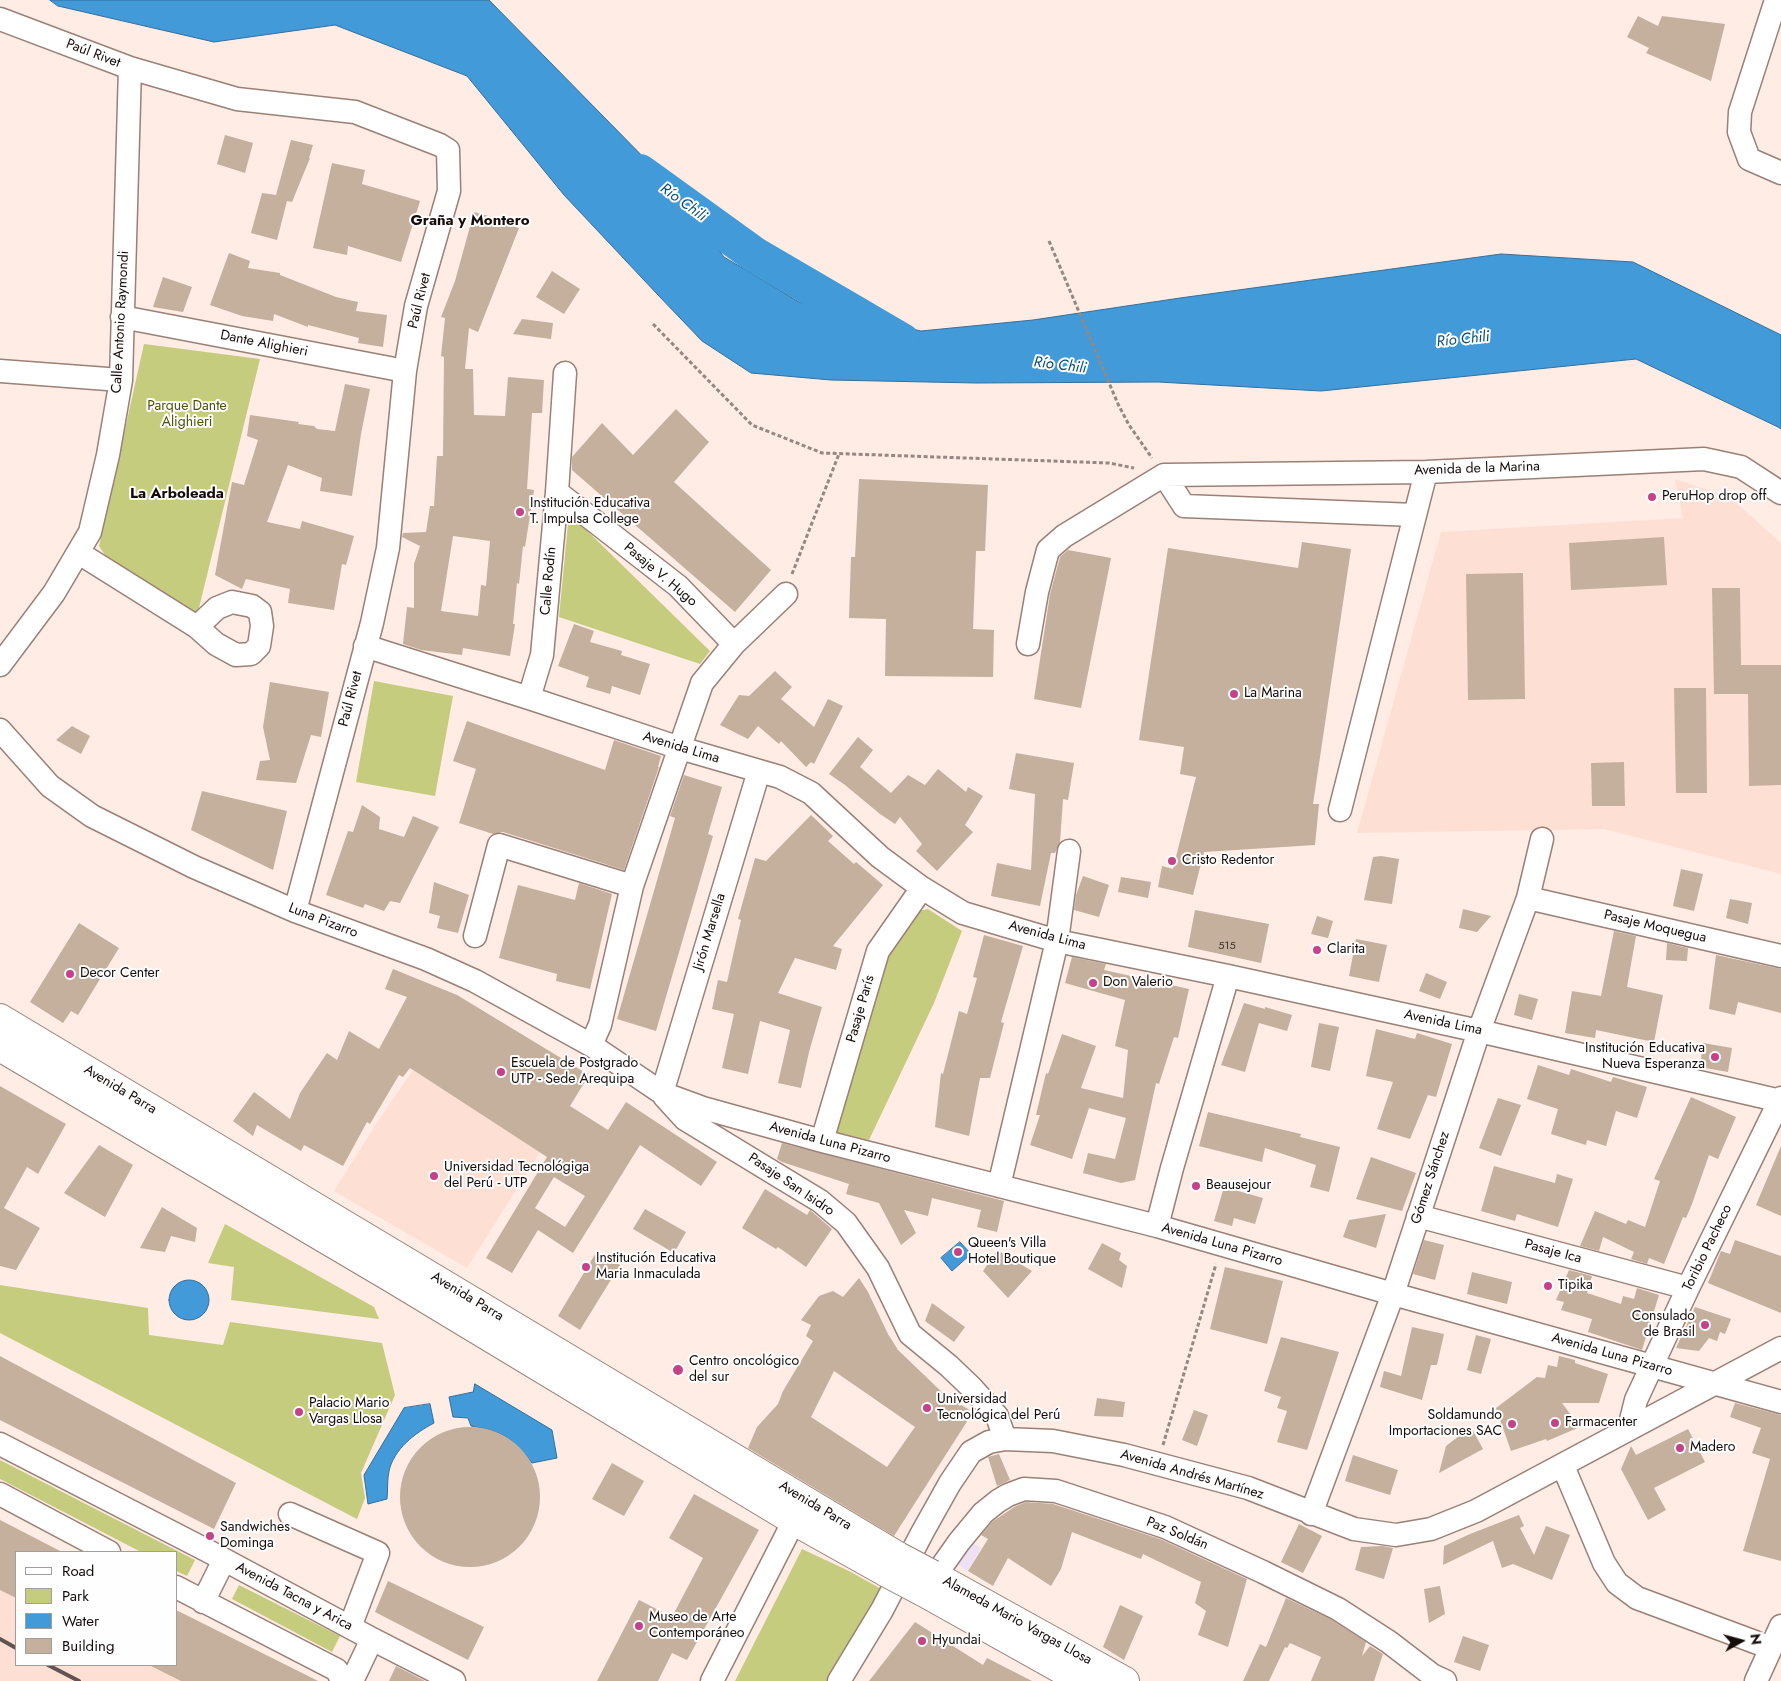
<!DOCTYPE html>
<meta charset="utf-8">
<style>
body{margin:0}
#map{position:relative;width:1781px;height:1681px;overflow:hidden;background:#feece5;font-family:Jost,sans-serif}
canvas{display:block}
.legend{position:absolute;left:15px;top:1551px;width:162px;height:115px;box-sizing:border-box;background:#fefefe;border:1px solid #a19d9c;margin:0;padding:6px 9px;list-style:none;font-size:15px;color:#150b08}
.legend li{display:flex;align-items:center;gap:10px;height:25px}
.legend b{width:25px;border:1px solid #a19d9c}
.north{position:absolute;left:1716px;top:1616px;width:50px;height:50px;-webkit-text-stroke:4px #fefefe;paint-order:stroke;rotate:83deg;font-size:14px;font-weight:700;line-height:20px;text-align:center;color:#150b08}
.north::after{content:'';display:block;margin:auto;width:18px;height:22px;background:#150b08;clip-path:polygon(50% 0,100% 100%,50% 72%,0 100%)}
</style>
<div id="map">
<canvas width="1781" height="1681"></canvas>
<ul class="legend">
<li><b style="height:6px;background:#fff"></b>Road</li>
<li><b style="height:14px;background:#c5cc7d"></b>Park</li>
<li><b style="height:14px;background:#429ad8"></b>Water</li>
<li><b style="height:14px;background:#c5b09d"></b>Building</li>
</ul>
<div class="north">N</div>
</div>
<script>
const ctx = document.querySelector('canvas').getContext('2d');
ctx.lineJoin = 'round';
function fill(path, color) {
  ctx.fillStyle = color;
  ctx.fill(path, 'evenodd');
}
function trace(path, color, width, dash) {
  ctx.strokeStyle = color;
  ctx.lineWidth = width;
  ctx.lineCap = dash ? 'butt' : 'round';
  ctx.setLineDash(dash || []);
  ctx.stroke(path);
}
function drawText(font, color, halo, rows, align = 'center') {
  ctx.font = font + ' Jost,sans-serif';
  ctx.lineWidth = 4;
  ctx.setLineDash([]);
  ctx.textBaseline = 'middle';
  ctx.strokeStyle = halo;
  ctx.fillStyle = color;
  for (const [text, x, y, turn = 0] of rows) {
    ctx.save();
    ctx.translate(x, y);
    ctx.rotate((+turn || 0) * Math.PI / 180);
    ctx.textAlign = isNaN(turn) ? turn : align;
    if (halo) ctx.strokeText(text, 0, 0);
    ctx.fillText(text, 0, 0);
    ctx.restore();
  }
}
const commercial = new Path2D(`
 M971,1542L981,1548L968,1571L957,1564Z`);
const built = new Path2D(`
 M1675,479L1731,498L1781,543V874L1604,829L1357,833L1441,532L1683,518Z
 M413,1070L540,1152L467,1268L334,1191L378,1121Z
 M0,1520L62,1552H16V1665H176V1610L318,1681H0Z`);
const green = new Path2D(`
 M144,344L260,359L197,616L156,591L105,555L99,546Z
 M569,513L710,651L700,664L559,617Z
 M374,681L453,696L435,796L356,782Z
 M928,909L962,931L934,1003L869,1140L831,1131L890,953L918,911Z
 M225,1224L374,1307L379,1319L231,1300L234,1267L208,1263Z
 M0,1285L148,1308L149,1335L223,1345L230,1322L382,1343L395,1395L361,1473L365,1498L357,1519L0,1333Z
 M0,1460L195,1560L187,1576L176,1571V1552H141L0,1479Z
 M802,1549L849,1571L883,1590L831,1681H735Z
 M239,1585L340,1636L332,1652L232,1599Z`);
const water = new Path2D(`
 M50,0H489L659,173L724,257L799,302L921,331L1033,320L1180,298L1501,254L1633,262L1781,335V429L1778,427L1636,359L1321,391L1158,382L976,383L831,380L751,373L702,341L658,295L564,195L467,76L335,25L214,42L58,6Z
 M960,1242L971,1254L952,1271L941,1258Z
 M169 1300a20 20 0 1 1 40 0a20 20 0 1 1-40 0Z
 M475,1384L552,1430L557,1458L532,1463C511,1437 504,1432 471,1426L468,1418L453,1417L449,1397L473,1392Z
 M430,1404L434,1423C415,1433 394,1449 389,1471C387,1480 388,1490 387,1499L368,1504L364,1475L404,1408Z`);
const river = new Path2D(`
 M640,172L755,255L902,341`);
const building = new Path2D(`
 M1638,16L1658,26L1662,16L1725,24L1711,81L1646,53L1649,48L1627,37Z
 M225,135L253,143L245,173L217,164Z
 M291,140L313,145L309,158H310L292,202L287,201L277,240L251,233L262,193L276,195Z
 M332,163L365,170L362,184L420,201L401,262L348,246L347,255L313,248Z
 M474,212L499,219L498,222L519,228L478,332L469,328L465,369H473L474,415L505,416L508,377L544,380L542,413H532L527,489L534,490L525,547L523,546L519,584L517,583L513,624H515L510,656L463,648L462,655L421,650L403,644L407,607L414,608V564L420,546L402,537L403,533L426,532L430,506H434L437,456H443L444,357L441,356L445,318L441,317L455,281ZM453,536L490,541L486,586L481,585L478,616L441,611Z
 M229,253L250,261L248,268L280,273V275L336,297L358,302L356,311L387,315L383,347L358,343L359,338L308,325V327L274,314L273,321L242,316L210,305Z
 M552,271L580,289L564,314L536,297Z
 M163,277L192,287L183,312L153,307Z
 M522,319L553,323L551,339L513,334Z
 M345,384L370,389L361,434L352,496L320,491L322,478L288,465L267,522L300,529L302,521L354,536L346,565L342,564L334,610L288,603L290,589L246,579L242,589L215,575L232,482L244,485L258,440L247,436L250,415L299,422L298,424L314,426L317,429L335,431Z
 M676,409L709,442L674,482L771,570L735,612L572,470V457L602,423L633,455Z
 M859,479L988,485L985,551H976L973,629L994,630L993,677L885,676L886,619L849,618L851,557H855Z
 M1664,537L1667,585L1571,590L1569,543Z
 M1302,542L1351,549L1313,804H1319L1315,845L1204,852L1193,895L1158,887L1162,866L1173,869L1196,777L1180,774L1184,747L1139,740L1168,548L1298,568Z
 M1068,550L1111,558L1081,708L1034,699L1050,594L1060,557Z
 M1523,573L1525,699L1468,700L1466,574Z
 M1712,588H1740L1741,665H1781V785L1749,786L1748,694H1714Z
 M574,624L594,631L590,642L622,651L621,655L650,664L640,695L612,686L610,694L586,687L589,677L558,666Z
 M775,671L792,687L781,699L814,727L828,699L843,706L814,764L811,762L806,767L781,741L779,744L758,726L748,739L720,725L739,695L749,696Z
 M270,682L329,692L321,737L311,735L296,783L256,780L260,761L270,760L263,727Z
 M1674,688H1706L1707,793H1676Z
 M467,721L605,770L614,740L661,756L658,767H659L624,870L503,832L493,834L459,823L476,769L453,761Z
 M72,726L90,736L81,754L56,740Z
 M858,737L873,750L860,767L891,793L908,775L925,785L938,769L966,792L968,787L983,796L965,825L973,832L937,871L916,851L922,844L900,817L895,824L880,814L845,785L829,774Z
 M1016,753L1074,763L1068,800L1063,799L1060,842L1055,853H1051L1040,906L991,896L997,863L1031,870L1035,794L1009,789Z
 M1624,762L1625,806H1592L1591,763Z
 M684,775L722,787L708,834L713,836L656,1031L617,1019L675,818L670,816Z
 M202,791L287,811L273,870L191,830Z
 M362,805L380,817L379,829L404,837L413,816L439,827L400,903L390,901L384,911L365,904L363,908L326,895L348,831L353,832Z
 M811,815L833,836L828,841L854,864L856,862L883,885L833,946L842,949L836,970L795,958L778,993L822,1007L809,1052L801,1088L778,1083L790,1030L760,1021L748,1074L722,1068L734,1014L712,1009L718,980L727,982L741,920L738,919L755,858L766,861Z
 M1381,856L1399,859L1392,904L1364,900L1373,857Z
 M1681,869L1703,874L1694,911L1673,906Z
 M1083,876L1109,885L1099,917L1074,910L1076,895Z
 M1121,877L1151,882L1148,898L1118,892Z
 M434,882L469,895L458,933L437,928L440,916L429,913Z
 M579,883L612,894L590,989L556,981L557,974L499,958L518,885L575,900Z
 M1730,899L1752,903L1748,924L1726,918Z
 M1463,909L1491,916L1477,932L1459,928Z
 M1195,910L1269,924L1261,963L1188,947Z
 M1317,916L1333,921L1328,938L1311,934Z
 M79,923L119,948L78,1015L71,1011L63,1023L30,1002Z
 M1614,931L1636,936L1627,987L1663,995L1654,1042L1596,1030L1595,1038L1565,1033L1572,991L1601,996Z
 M984,935L1023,946L1001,1022L1004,1023L990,1078H980L969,1136L935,1127L941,1073L943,1074L959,1011L967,1014L977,978L973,977Z
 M1356,939L1387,945L1379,982L1349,976Z
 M1667,943L1688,948L1687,961L1666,960Z
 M1716,955L1781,969V1013L1738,1002L1735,1015L1709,1009Z
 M1072,957L1106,964L1104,970L1189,989L1178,1038L1174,1037L1159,1084L1156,1083L1135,1180L1121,1183L1083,1173L1088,1153L1115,1159L1126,1118L1089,1108L1072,1159L1030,1145L1040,1115H1036L1046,1073L1048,1074L1062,1034L1096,1046L1081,1088L1123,1098L1128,1050L1115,1046L1125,1000L1065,983Z
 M393,969L457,995L589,1075L570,1106L608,1130L626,1102L717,1162L701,1186L640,1145L573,1253L538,1230L512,1273L486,1258L547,1157L410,1068L403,1077L399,1075L370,1124L367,1122L343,1166L304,1145L301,1151L257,1125L253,1136L233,1121L254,1092L290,1119L300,1093L327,1053L337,1060L349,1031L379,1049L407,997L385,989ZM554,1177L585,1196L565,1227L535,1208Z
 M1426,973L1447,982L1440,999L1419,991Z
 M1519,994L1538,999L1532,1020L1514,1015Z
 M1244,1003L1265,1009V1007L1292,1015L1287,1031L1259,1023L1245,1072L1221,1065Z
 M1319,1023L1339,1027L1330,1071L1311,1067Z
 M1376,1029L1415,1039L1417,1033L1452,1044L1436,1097L1428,1095L1410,1139L1377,1129L1393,1082L1366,1076Z
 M1703,1043L1732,1048L1728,1072L1700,1067Z
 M1538,1065L1569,1075L1571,1069L1611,1082L1613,1077L1647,1087L1637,1118L1616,1111L1606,1146L1587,1140L1586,1145L1551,1134L1558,1109L1527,1099Z
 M0,1086L66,1124L38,1174L27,1167L4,1208L40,1228L16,1270L0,1266Z
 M1691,1097L1736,1117L1718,1159L1709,1155L1692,1204L1686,1218L1683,1217L1664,1264L1649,1258L1647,1264L1631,1259L1634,1252L1603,1237L1599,1251L1580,1246L1595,1211L1626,1224L1628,1220L1645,1227L1660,1181L1654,1179Z
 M1498,1098L1521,1105L1501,1156L1479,1148Z
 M1208,1112L1301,1134L1300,1137L1340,1147L1329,1192L1310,1187L1316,1165L1265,1148L1262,1162L1199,1146Z
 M782,1143L1004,1201L997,1232L977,1227L981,1210L932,1198L928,1216L904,1210L916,1233L901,1245L879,1203L846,1194L849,1184L782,1162L777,1159Z
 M99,1145L133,1165L105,1217L64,1193Z
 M1781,1146V1216L1756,1205Z
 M1371,1157L1416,1173L1402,1211L1356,1199Z
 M1494,1166L1555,1183L1557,1174L1573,1179L1558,1227L1517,1214L1515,1221L1481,1211Z
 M1224,1187L1263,1198L1255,1224L1234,1218L1232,1226L1214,1221Z
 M765,1189L807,1215L810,1210L832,1229L806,1267L778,1247L776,1249L742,1228Z
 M162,1207L197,1228L195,1242L171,1236L165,1252L140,1248Z
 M645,1209L686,1232L674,1253L633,1229Z
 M1386,1214L1376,1248L1343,1237L1349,1220Z
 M1424,1240L1444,1245L1435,1280L1413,1274Z
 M1735,1240L1781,1256V1313L1708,1283L1721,1251L1730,1254Z
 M1102,1243L1121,1253L1119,1260L1127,1266L1122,1288L1088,1269Z
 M997,1250L1032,1271L1008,1298L983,1271Z
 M597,1251L620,1265L580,1330L558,1316Z
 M1225,1267L1283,1281L1267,1344L1210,1329Z
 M1569,1270L1592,1276L1587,1293L1621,1304L1623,1296L1634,1299L1637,1288L1659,1295L1642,1350L1588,1332L1592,1319L1561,1310L1564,1302L1556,1300Z
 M1472,1272L1512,1282L1507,1304L1467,1294Z
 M859,1278L868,1292L888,1334L898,1350L946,1396L973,1412L894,1536L748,1448L757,1427L778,1404L783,1391L813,1341L806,1336L811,1325L801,1320L819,1296L833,1291L843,1297ZM834,1371L915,1427L887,1467L811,1417Z
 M932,1303L965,1327L954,1342L925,1321Z
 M1695,1307L1731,1319L1725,1334L1720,1332L1717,1341L1709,1338L1699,1351L1676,1348Z
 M1412,1327L1444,1334L1437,1365H1431L1422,1400L1380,1387L1384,1371L1401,1376Z
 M1476,1335L1491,1339L1481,1374L1467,1370Z
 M1281,1337L1339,1352L1307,1450L1277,1442L1287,1411L1277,1408L1281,1397L1264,1391Z
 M0,1356L236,1483L214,1529L0,1420Z
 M1559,1356L1575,1360V1363L1608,1374L1599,1403H1562L1580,1427L1547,1441L1546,1439L1511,1451L1496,1408L1537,1377L1545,1378L1548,1365L1557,1367Z
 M1097,1398L1125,1402L1123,1417L1094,1416Z
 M1735,1403L1781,1415V1561L1743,1551L1770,1459L1752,1453L1761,1428L1730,1417Z
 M1194,1410L1208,1415L1197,1446L1182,1440Z
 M1471,1427L1483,1449L1439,1473L1446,1446Z
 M400 1497a70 70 0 1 1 140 0a70 70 0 1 1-140 0Z
 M1688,1429L1705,1462L1654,1488L1666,1510L1648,1520L1621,1469L1631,1446L1636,1455Z
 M999,1454L1010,1480L997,1486L988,1457Z
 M1353,1455L1398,1470L1390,1495L1345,1481Z
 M612,1463L644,1481L624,1516L592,1499Z
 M694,1494L759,1530L687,1660L672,1653L658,1681H597L639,1600L672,1617L703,1558L669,1538Z
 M1026,1502L1053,1504L1160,1539L1247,1579L1228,1647L1198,1635L1206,1611L1195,1603L1201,1582L1143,1554L1141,1559L1072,1532L1061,1569L1051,1586L1008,1558L993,1586L968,1571L988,1539L981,1535L992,1522L1014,1507Z
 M1519,1515L1524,1526L1520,1528L1534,1555L1546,1526L1570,1535L1552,1580L1513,1564L1502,1568L1493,1541L1443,1565L1444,1546L1470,1534Z
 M0,1520L62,1552H16V1598L0,1590Z
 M1299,1524L1322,1536L1303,1573L1281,1562Z
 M1383,1546L1393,1548L1384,1579L1355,1570L1361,1547Z
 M388,1581L484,1627L468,1660L375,1612Z
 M1440,1586L1445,1614L1429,1623L1424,1589Z
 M1286,1598L1332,1620L1366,1642L1362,1656L1370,1646L1383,1654L1374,1681H1311L1321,1657L1290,1643L1287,1648L1285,1647L1269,1681H1243L1260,1644L1266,1647Z
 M1120,1605L1143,1616L1124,1660L1103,1647Z
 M176,1610L318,1681H181L149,1665H176Z
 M915,1622L983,1665L987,1658L1032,1681H869Z
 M1463,1636L1489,1645L1480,1671L1454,1662Z
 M396,1666L425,1681H389Z`);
const path = new Path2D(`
 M1049,241L1118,404L1129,425L1152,458
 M653,324L752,425L822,453L1109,463L1134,468
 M792,574L839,454
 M1163,1445L1216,1264`);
const minor = new Path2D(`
 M1776,0L1740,112L1739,132L1749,159L1781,173
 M0,19L130,68L237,99L355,112L440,145L448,150L449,191L416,306L405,371L388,548L372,623L295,911
 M122,317L405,371
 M0,371L121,380
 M1164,475L1426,472L1704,459L1741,467L1781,493
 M1164,475L1184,506L1415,515
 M557,492L678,586L734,644
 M79,553L197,627L216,644L236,655L251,654L259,646L262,626L260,612L252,606L232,602L217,608L197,627
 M1028,644L1037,592L1048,550L1064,536L1164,475
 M365,646L529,698L680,748L780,777L811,793L880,857L922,888L963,913L1057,941L1228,976L1479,1031L1781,1101
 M0,665L54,593L90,532L108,455L121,380L130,68
 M529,698L542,655L557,492L565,373
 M0,730L50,786L92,816L194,867L295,911L426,959L475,981L591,1045L662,1093L703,1108L822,1141L1157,1226L1393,1294L1781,1402
 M1340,810L1426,472
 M1528,898L1781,956
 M475,936L499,845L632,886
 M591,1045L600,1025L632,886L702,683L734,644L786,594
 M662,1093L759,771
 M664,1096L685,1119L805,1192L820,1201L846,1223L878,1268L910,1334L949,1366L972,1388L997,1416L1005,1439
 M822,1141L878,951L922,888
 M999,1186L1057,941L1069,851
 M1418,1216L1688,1288
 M1157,1226L1172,1168L1228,976
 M1629,1428L1636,1400L1688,1288L1781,1098
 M0,1444L208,1551L372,1639L454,1681
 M1563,1466L1604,1563L1617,1583L1637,1598L1771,1648
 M0,1494L109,1552
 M290,1514L378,1553L350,1627
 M1311,1514L1393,1294L1479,1031L1528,898L1542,839
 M176,1587L337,1670L342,1681
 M927,1591L935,1576L959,1542L983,1513L998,1501L1008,1495L1024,1489L1056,1491L1165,1527L1263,1572L1338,1609L1389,1642L1432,1675L1445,1681
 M203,1602L224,1560
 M352,1681L372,1639
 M712,1681L802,1505
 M839,1681L882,1610L922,1533L950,1483L971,1452L989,1442L1005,1439L1053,1441L1124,1455L1248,1488L1354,1529L1396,1535L1431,1529L1476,1511L1781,1348
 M1756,1681L1781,1626`);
const major = new Path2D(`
 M0,1018L898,1556
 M0,1047L393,1279L794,1521L887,1573
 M932,1574L1125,1681
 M923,1592L1082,1681`);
const rail = new Path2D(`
 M0,1639L16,1648
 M48,1665L79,1681`);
const majorBridge = new Path2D(`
 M898,1556L932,1574
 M887,1573L923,1592`);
const markers = [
 [1652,497,5,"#c54289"],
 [520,512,5,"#c54289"],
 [1234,694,5,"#c54289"],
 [1172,861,5,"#c54289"],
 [1317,950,5,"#c54289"],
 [70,974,5,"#c54289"],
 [1093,983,5,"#c54289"],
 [1715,1057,5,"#c54289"],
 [501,1072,5,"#c54289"],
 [434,1176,5,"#c54289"],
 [1196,1186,5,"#c54289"],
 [958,1252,5,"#c54289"],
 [586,1267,5,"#c54289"],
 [1548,1286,5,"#c54289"],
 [1705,1325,5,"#c54289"],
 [678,1370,6,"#c54289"],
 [927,1408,5,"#c54289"],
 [299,1412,5,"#c54289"],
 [1555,1423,5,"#c54289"],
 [1512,1424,5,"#c54289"],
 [1680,1448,5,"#c54289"],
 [210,1536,5,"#c54289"],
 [639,1626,5,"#c54289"],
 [922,1641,5,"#c54289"]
];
const numberNames = [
 ["515",1227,946]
];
const streetNames = [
 ["Paúl Rivet",93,54,21],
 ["Paúl Rivet",420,301,-76],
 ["Calle Antonio Raymondi",121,322,-87],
 ["Dante Alighieri",264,344,11],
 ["Avenida de la Marina",1477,469,-2],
 ["Pasaje V. Hugo",660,575,40],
 ["Calle Rodín",549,581,-85],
 ["Paúl Rivet",351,699,-75],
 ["Avenida Lima",681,748,17],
 ["Luna Pizarro",323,921,21],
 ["Pasaje Moquegua",1655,927,13],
 ["Jirón Marsella",710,932,-73],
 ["Avenida Lima",1047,936,15],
 ["Pasaje París",861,1009,-74],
 ["Avenida Lima",1443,1023,12],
 ["Avenida Parra",120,1090,31],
 ["Avenida Luna Pizarro",830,1143,15],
 ["Gómez Sánchez",1431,1178,-72],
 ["Pasaje San Isidro",791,1185,34],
 ["Avenida Luna Pizarro",1222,1245,16],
 ["Toribio Pacheco",1708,1248,-64],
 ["Pasaje Ica",1553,1252,15],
 ["Avenida Parra",467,1297,31],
 ["Avenida Luna Pizarro",1612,1355,16],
 ["Avenida Andrés Martínez",1192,1475,16],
 ["Avenida Parra",815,1506,31],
 ["Paz Soldán",1177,1534,22],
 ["Avenida Tacna y Arica",294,1597,28],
 ["Alameda Mario Vargas Llosa",1017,1621,29]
];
const parkNames = [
 ["Parque Dante",187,407],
 ["Alighieri",187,423]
];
const poiNames = [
 ["PeruHop drop off",1662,497],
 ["Institución Educativa",530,504],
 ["T. Impulsa College",530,520],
 ["La Marina",1244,694],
 ["Cristo Redentor",1182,861],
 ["Clarita",1327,950],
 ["Decor Center",80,974],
 ["Don Valerio",1103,983],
 ["Institución Educativa",1705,1049,"right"],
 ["Nueva Esperanza",1705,1065,"right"],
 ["Escuela de Postgrado",511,1064],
 ["UTP - Sede Arequipa",511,1080],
 ["Universidad Tecnológiga",444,1168],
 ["del Perú - UTP",444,1184],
 ["Beausejour",1206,1186],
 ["Queen's Villa",968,1244],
 ["Hotel Boutique",968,1260],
 ["Institución Educativa",596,1259],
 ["Maria Inmaculada",596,1275],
 ["Tipika",1558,1286],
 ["Consulado",1695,1317,"right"],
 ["de Brasil",1695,1333,"right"],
 ["Centro oncológico",689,1362],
 ["del sur",689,1378],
 ["Universidad",937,1400],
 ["Tecnológica del Perú",937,1416],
 ["Palacio Mario",309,1404],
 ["Vargas Llosa",309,1420],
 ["Soldamundo",1502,1416,"right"],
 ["Importaciones SAC",1502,1432,"right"],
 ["Farmacenter",1565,1423],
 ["Madero",1690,1448],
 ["Sandwiches",220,1528],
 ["Dominga",220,1544],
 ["Museo de Arte",649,1618],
 ["Contemporáneo",649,1634],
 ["Hyundai",932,1641]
];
const waterNames = [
 ["Río Chili",683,203,36],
 ["Río Chili",1463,340,-6],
 ["Río Chili",1060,366,7]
];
const neighbourhoodNames = [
 ["Graña y Montero",470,221],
 ["La Arboleada",177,494]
];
fill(commercial, '#eee1f5');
fill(built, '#fedfd4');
fill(green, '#c5cc7d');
fill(water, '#429ad8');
trace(water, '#346f9a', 1);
trace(river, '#429ad8', 36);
fill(building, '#c5b09d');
trace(minor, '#9a8076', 25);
trace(major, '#9a8076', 30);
trace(path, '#958782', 3, [4, 2.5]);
trace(minor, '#fff', 22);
trace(major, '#fff', 28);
trace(rail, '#615450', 4);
trace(majorBridge, '#9a8076', 30, []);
trace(majorBridge, '#fff', 28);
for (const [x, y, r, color] of markers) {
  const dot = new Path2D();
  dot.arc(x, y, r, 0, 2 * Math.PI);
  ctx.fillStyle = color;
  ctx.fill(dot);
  trace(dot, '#fefefe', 2);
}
drawText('11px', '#41342d', null, numberNames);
drawText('14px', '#150b08', '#fefefe', streetNames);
drawText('14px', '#4e5203', '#fefefe', parkNames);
drawText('14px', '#150b08', '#fefefe', poiNames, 'left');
drawText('italic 15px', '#054b74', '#fefefe', waterNames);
drawText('bold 15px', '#150b08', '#fefefe', neighbourhoodNames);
</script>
